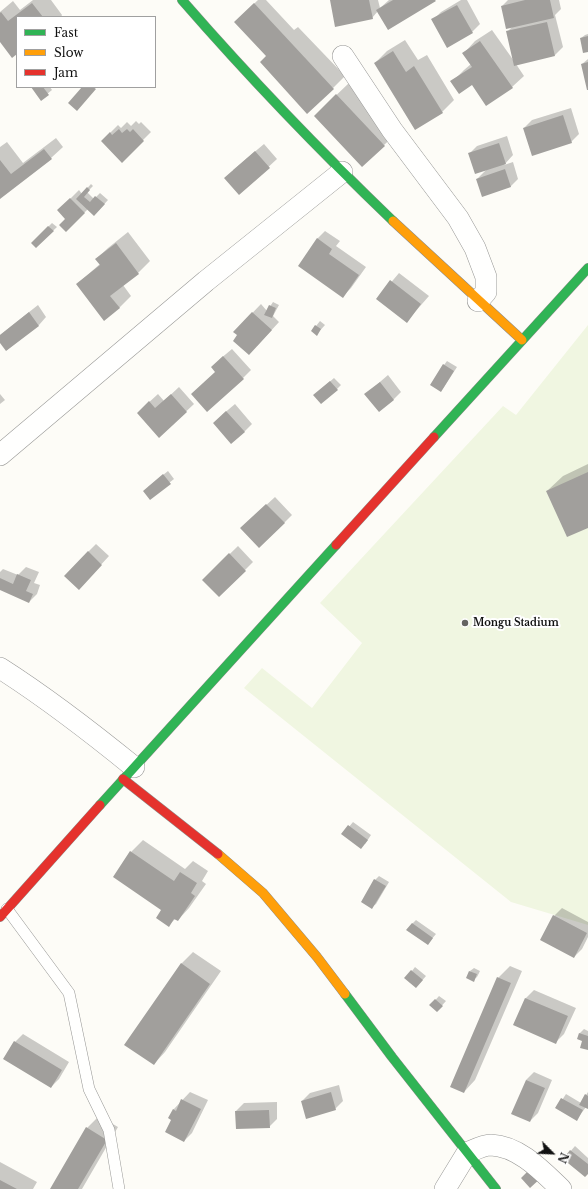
<!DOCTYPE html>
<style>
body{margin:0}
#map{position:relative;width:588px;height:1189px;overflow:hidden;background:#fdfcf7;font-family:"Libre Baskerville",serif}
canvas{display:block}
.legend{position:absolute;left:16px;top:16px;width:140px;height:72px;box-sizing:border-box;background:#fff;border:1px solid #a0a0a0;margin:0;padding:5px 7px;list-style:none;font-size:12px;color:#111}
.legend li{display:flex;align-items:center;gap:8px;height:20px}
.legend b{width:20px;border:1px solid #a0a0a0}
.north{position:absolute;left:532px;top:1133px;width:40px;height:40px;-webkit-text-stroke:3px #fff;paint-order:stroke;rotate:114deg;font-size:11px;font-weight:700;line-height:16px;text-align:center;color:#111}
.north::after{content:'';display:block;margin:auto;width:14px;height:18px;background:#111;clip-path:polygon(50% 0,100% 100%,50% 72%,0 100%)}
</style>
<div id="map">
<canvas width="588" height="1189"></canvas>
<ul class="legend">
<li><b style="height:5px;background:#30b455"></b>Fast</li>
<li><b style="height:5px;background:#ff9f0a"></b>Slow</li>
<li><b style="height:5px;background:#e5322d"></b>Jam</li>
</ul>
<div class="north">N</div>
</div>
<script>
const ctx = document.querySelector('canvas').getContext('2d');
ctx.lineJoin = 'round';
function fill(path, color) {
  ctx.fillStyle = color;
  ctx.fill(path, 'evenodd');
}
function trace(path, color, width, dash) {
  ctx.strokeStyle = color;
  ctx.lineWidth = width;
  ctx.lineCap = dash ? 'butt' : 'round';
  ctx.setLineDash(dash || []);
  ctx.stroke(path);
}
function drawText(font, color, halo, rows, align = 'center') {
  ctx.font = font + ' "Libre Baskerville",serif';
  ctx.lineWidth = 4;
  ctx.setLineDash([]);
  ctx.textBaseline = 'middle';
  ctx.strokeStyle = halo;
  ctx.fillStyle = color;
  for (const [text, x, y, turn = 0] of rows) {
    ctx.save();
    ctx.translate(x, y);
    ctx.rotate((+turn || 0) * Math.PI / 180);
    ctx.textAlign = isNaN(turn) ? turn : align;
    if (halo) ctx.strokeText(text, 0, 0);
    ctx.fillText(text, 0, 0);
    ctx.restore();
  }
}
const pitch = new Path2D(`
 M588,325V925L511,902L244,688L262,668L312,708L362,643L320,603L503,406L516,415Z`);
const shadow = new Path2D(`
 M33,0H51L62,15L61,17H17V53L0,40V12L13,1L20,10Z
 M258,0H266L294,30L298,27L345,76L333,88L267,56L235,22Z
 M331,0H378L380,8L389,0H435L388,28L378,11L372,18Z
 M461,0H467L480,24L472,32L448,46L433,20L441,12Z
 M508,0H559L561,9L555,15L563,47L555,55L516,64L524,76L512,87L452,82L464,70L471,64L464,53L475,41L492,30L514,61L507,32L512,27L502,6Z
 M588,34V51L581,38L585,35Z
 M405,40L418,60L427,55L454,100L442,112L415,129L375,63L387,51Z
 M588,59V88L582,64Z
 M349,83L396,134L384,145L327,104Z
 M32,87H50L52,90L41,99Z
 M571,108L579,134L571,142L524,128L532,120Z
 M136,121L139,124L141,122L151,132L122,161L102,141L118,125L121,128L127,122L131,126Z
 M507,136L513,155L504,165L513,162L518,179L510,187L477,179L487,169L469,154L477,146Z
 M56,138L63,147L51,158L0,197V147L7,142L23,163Z
 M264,144L277,159L239,194L233,170Z
 M91,184L93,186L87,192L94,199L100,193L108,200L98,211L88,209L66,231L67,219L59,210L79,190L82,194Z
 M52,223L57,227L36,247L32,243Z
 M325,231L340,241L336,246L366,267L351,288L343,296L317,239Z
 M128,232L150,261L138,273L123,285L131,296L119,308L77,284L100,264L96,259L108,248Z
 M399,273L429,296L407,321L378,298Z
 M273,302L279,305L273,316L279,322L257,346L235,331L261,304L267,311Z
 M38,305L46,317L39,325L7,350L0,341V335Z
 M320,321L325,325L317,334L312,331Z
 M232,349L251,370L243,378L216,371L220,359Z
 M447,361L457,367L444,387L441,391L444,365Z
 M388,375L401,392L393,400L366,394Z
 M334,378L341,385L337,389L319,391Z
 M179,387L194,404L159,437L146,405L158,394L164,401Z
 M0,394L5,400L0,404Z
 M235,404L252,424L244,432L222,415Z
 M588,464V526L547,491L563,476Z
 M168,471L174,479L150,498L148,487Z
 M275,497L292,515L284,523L250,520Z
 M96,544L109,556L87,580L88,552Z
 M238,546L253,562L219,596L203,580Z
 M26,567L39,572L34,583L40,585L37,594L29,602L0,589V572L3,569L18,575Z
 M353,822L371,835L365,844L343,834Z
 M143,840L185,869L193,861L208,871L202,881L206,884L189,908L178,920L176,918L168,926L163,910L131,852Z
 M379,876L389,882L376,904L372,907L375,880Z
 M562,908L588,922V937L582,949L574,957L554,916Z
 M416,920L436,934L431,940L412,924Z
 M193,952L221,971L165,1052L154,1064L181,964Z
 M510,966L522,971L475,1080L464,1092L498,978Z
 M415,967L426,976L420,983L412,971Z
 M474,968L480,971L477,977L473,980L470,971Z
 M534,990L576,1008L564,1034L556,1042L514,1024L526,998Z
 M439,996L446,1001L437,1011L431,1005Z
 M584,1029L588,1031V1049L584,1041L578,1039L580,1033Z
 M23,1034L69,1062L59,1079L51,1087L15,1042Z
 M534,1072L552,1080L538,1113L530,1121L526,1080Z
 M339,1085L343,1101L335,1109L302,1101L310,1093Z
 M190,1092L208,1100L192,1133L184,1141L172,1119L173,1110Z
 M588,1092V1107H586L577,1119L557,1108L566,1094L581,1103Z
 M277,1102V1119L269,1127L236,1111L244,1103Z
 M99,1116L118,1127L82,1189H51L87,1128Z
 M575,1146L588,1158V1173L564,1159Z
 M0,1162L37,1182L33,1189H0Z`);
const building = new Path2D(`
 M330,0H369L373,19L335,27Z
 M393,0H435L436,1L388,30L376,10Z
 M525,0H550L554,18L506,29L501,6Z
 M32,3L43,17H17V54L12,58L0,42V13L1,12L8,21Z
 M254,3L334,89L307,114L260,62L266,56L234,22Z
 M457,5L473,33L447,48L431,19Z
 M547,22L555,56L514,66L506,31Z
 M588,36V52L583,53L580,38Z
 M480,41L513,88L486,106L472,85L459,94L450,81L472,67L462,53Z
 M393,51L406,72L414,66L443,113L415,130L374,63Z
 M588,62V90H587L581,64Z
 M31,87H43L49,95L41,101Z
 M82,87H93L96,89L77,111L68,103Z
 M336,94L385,146L362,167L314,116Z
 M563,115L572,143L532,156L523,128Z
 M119,129L122,133L127,129L130,132L133,129L144,141L122,163L101,141L110,132L112,135Z
 M499,143L506,164L475,174L468,153Z
 M44,149L52,159L0,199V160L11,174Z
 M255,151L270,168L239,195L224,178Z
 M505,169L511,187L482,197L476,179Z
 M87,187L90,190L84,197L90,202L95,196L105,204L94,216L76,199Z
 M70,198L85,213L66,232L59,225L65,219L57,210Z
 M48,226L54,231L36,248L31,243Z
 M317,238L332,249L329,254L359,275L343,298L298,266Z
 M116,243L139,274L110,296L120,308L104,321L76,284L100,265L95,259Z
 M390,280L421,304L407,323L376,299Z
 M269,305L276,308L272,318L264,315Z
 M29,312L39,326L6,351L0,343V335Z
 M252,312L272,330L249,355L233,341L237,335L233,332Z
 M315,325L321,329L317,336L311,331Z
 M223,356L244,379L207,412L191,394L215,372L211,367Z
 M443,364L454,371L441,392L430,385Z
 M330,381L338,390L321,404L313,395Z
 M380,382L394,400L379,412L364,394Z
 M171,394L187,412L159,438L137,413L149,401L155,408Z
 M226,411L245,432L231,444L213,423Z
 M588,472V528L567,537L546,491Z
 M163,474L171,484L150,500L143,491Z
 M266,504L285,523L259,548L240,528Z
 M88,551L102,565L79,590L64,576Z
 M229,553L246,571L219,597L202,580Z
 M17,574L31,580L26,591L33,594L29,603L0,590V578L13,584Z
 M348,825L368,840L361,849L341,834Z
 M130,851L174,881L180,872L197,883L191,893L195,896L178,921L174,919L169,927L156,918L161,910L113,877Z
 M374,879L386,886L372,909L361,902Z
 M553,915L587,933L574,958L540,940Z
 M412,923L433,938L428,945L406,930Z
 M181,963L210,984L154,1065L124,1045Z
 M411,970L423,980L416,988L404,978Z
 M469,971L477,974L474,982L466,978Z
 M497,977L511,983L464,1093L450,1087Z
 M525,998L568,1016L556,1044L513,1025Z
 M435,999L443,1006L437,1012L429,1005Z
 M579,1033L588,1036V1050L580,1048L582,1041L577,1039Z
 M14,1041L62,1070L51,1088L3,1059Z
 M526,1080L545,1088L530,1122L511,1114Z
 M331,1092L336,1110L306,1119L301,1101Z
 M585,1094L588,1096V1109L579,1105Z
 M561,1098L583,1110L577,1121L555,1108Z
 M181,1099L201,1109L184,1142L165,1132L171,1120L168,1118L173,1109L176,1111Z
 M269,1110L270,1128L236,1129L235,1111Z
 M86,1127L107,1140L78,1189H50Z
 M570,1150L588,1164V1174L585,1177L563,1159Z
 M533,1166L543,1176L530,1188L521,1178Z
 M0,1180L17,1189H0Z`);
const lane = new Path2D(`
 M7,909L69,993L89,1089L109,1130L119,1189`);
const street = new Path2D(`
 M343,56L392,130L458,218L475,248L486,277V292L478,301
 M0,455L206,281L342,172
 M0,668C47,698 91,732 134,767
 M445,1189L467,1153C474,1150 483,1145 491,1145C519,1146 542,1171 561,1189`);
const fast = new Path2D(`
 M182,0C249,77 319,150 393,221
 M434,437L588,268
 M100,805L336,545
 M345,994L392,1057L496,1189`);
const slow = new Path2D(`
 M393,221L522,340
 M218,854L263,893L317,957L345,994`);
const jam = new Path2D(`
 M336,545L434,437
 M123,779L218,854
 M0,917L100,805`);
const markers = [
 [465,623,4,"#646362"]
];
const poiNames = [
 ["Mongu Stadium",473,623]
];
fill(pitch, '#f0f6e1');
fill(shadow, '#0003');
fill(building, '#a19f9c');
trace(lane, '#979795', 12);
trace(street, '#979795', 22);
trace(fast, '#8e8d8b', 10);
trace(slow, '#8e8d8b', 10);
trace(jam, '#8e8d8b', 10);
trace(lane, '#fffffe', 11);
trace(street, '#fffffe', 21);
trace(fast, '#30b455', 9);
trace(slow, '#ff9f0a', 9);
trace(jam, '#e5322d', 9);
for (const [x, y, r, color] of markers) {
  const dot = new Path2D();
  dot.arc(x, y, r, 0, 2 * Math.PI);
  ctx.fillStyle = color;
  ctx.fill(dot);
  trace(dot, '#fff', 1.5);
}
drawText('bold 10px', '#111', '#fff', poiNames, 'left');
</script>
